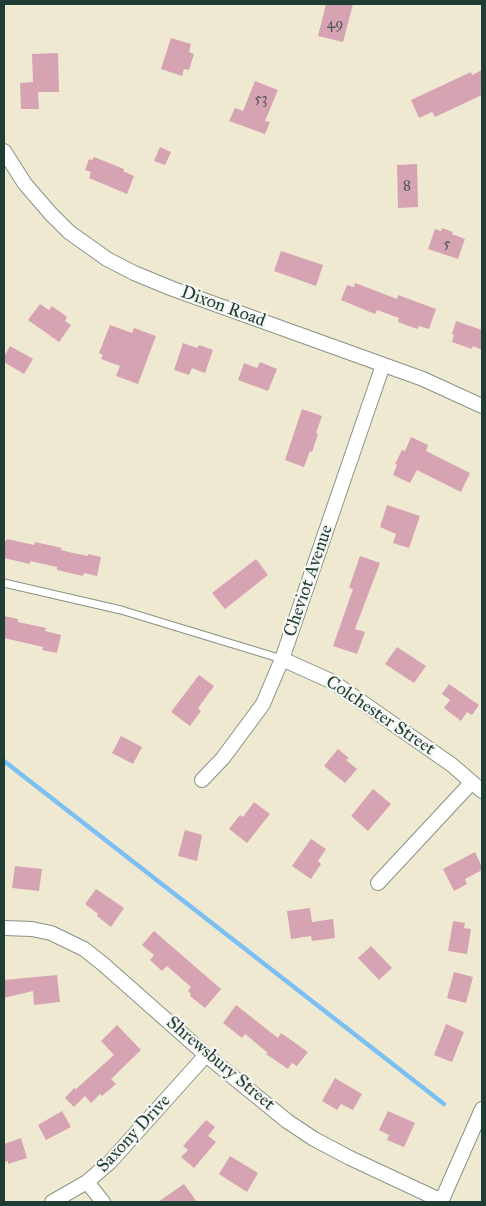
<!DOCTYPE html>
<style>
body{margin:0}
#map{position:relative;width:486px;height:1206px;overflow:hidden;background:#efe9d2;font-family:"IM FELL Great Primer",serif}
canvas{display:block}
.frame{position:absolute;inset:0;border:5px solid #1f3d34;pointer-events:none}
</style>
<div id="map">
<canvas width="486" height="1206"></canvas>
<div class="frame"></div>
</div>
<script>
const ctx = document.querySelector('canvas').getContext('2d');
ctx.lineJoin = 'round';
const shape = rows => new Path2D(rows.map(r => 'M' + r).join(''));
function stroke(path, color, width, dash) { ctx.strokeStyle = color; ctx.lineWidth = width; ctx.lineCap = dash ? 'butt' : 'round'; ctx.setLineDash(dash || []); ctx.stroke(path); }
function fill(path, color) { ctx.fillStyle = color; ctx.fill(path, 'evenodd'); }
function write(font, color, halo, rows, align = 'center') {
  ctx.font = font + ' "IM FELL Great Primer",serif'; ctx.lineWidth = 4.5; ctx.setLineDash([]); ctx.textBaseline = 'middle'; ctx.strokeStyle = halo; ctx.fillStyle = color; for (const [text, x, y, turn = 0] of rows) {
    ctx.save(); ctx.translate(x, y); ctx.rotate((+turn || 0) * Math.PI / 180); ctx.textAlign = isNaN(turn) ? turn : align; if (halo) ctx.strokeText(text, 0, 0); ctx.fillText(text, 0, 0); ctx.restore();
  }
}
stroke(shape([
 [4,761,444,1104]
]), '#7cbff2', 4.5);
fill(shape([
 [326,4,353,4,343,42,318,36],
 [171,38,191,44,189,52,194,54,189,70,184,69,182,76,161,69],
 [58,53,59,92,38,92,39,109,21,109,20,83,33,82,32,54],
 [482,70,482,95,435,117,432,112,419,118,411,100,471,72,472,75],
 [255,81,278,90,265,121,270,122,265,134,229,121,235,108,243,111],
 [160,147,171,152,165,165,154,161],
 [94,157,124,169,123,171,134,176,127,194,89,178,91,172,85,170,89,159,92,160],
 [417,164,418,207,398,208,397,165],
 [442,228,453,232,452,234,465,239,458,259,428,249,435,229,441,231],
 [281,251,323,265,316,286,274,271],
 [355,283,397,299,398,295,436,309,429,329,419,326,417,329,398,322,399,318,377,310,375,314,341,300,347,285,354,287],
 [40,304,49,310,52,306,67,317,65,321,71,325,59,342,28,320],
 [456,321,482,330,482,350,473,346,472,349,452,342,454,335,452,334],
 [110,325,132,333,134,328,156,336,138,384,116,376,120,366,101,359,103,355,99,353],
 [183,343,197,348,199,345,213,350,205,373,192,368,189,375,174,370],
 [10,346,33,359,24,374,4,362,4,357],
 [260,362,277,369,268,391,238,380,244,363,257,368],
 [302,409,322,416,316,433,318,434,312,452,310,451,304,467,285,460],
 [411,437,428,445,426,451,470,473,461,492,417,470,410,483,393,475,397,465,395,464,402,450,405,451],
 [387,505,420,516,409,548,393,543,396,534,380,527],
 [7,539,34,545,35,542,62,548,61,550,73,553,88,556,88,554,101,557,97,576,84,573,83,576,57,570,57,567,30,561,30,564,4,558,4,540,6,541],
 [360,556,380,563,355,629,365,632,357,654,333,646,353,589,349,588],
 [256,559,268,575,225,609,212,593],
 [4,616,18,619,18,622,46,628,45,631,61,635,57,653,42,650,43,647,4,638],
 [397,647,426,666,414,683,385,664],
 [199,675,214,686,198,708,201,711,190,726,171,712],
 [449,684,479,705,472,715,467,712,461,721,444,708,450,700,442,694],
 [121,736,142,747,133,764,112,753],
 [338,749,349,758,346,760,357,769,345,783,324,766],
 [373,789,391,804,368,831,351,816],
 [254,802,270,814,247,843,229,829,240,815,243,817],
 [185,830,202,835,197,861,178,856],
 [311,839,326,849,318,861,321,864,311,879,292,866],
 [475,852,482,867,482,870,465,879,467,884,454,891,443,869],
 [15,866,42,869,39,891,12,888],
 [96,889,124,908,111,927,97,916,98,914,85,904],
 [310,908,312,922,333,919,335,938,312,941,311,936,291,939,287,911],
 [453,921,465,923,464,928,471,929,467,954,448,951],
 [154,931,221,989,205,1008,190,996,191,994,188,991,191,987,167,966,162,971,150,960,154,955,142,945],
 [371,946,392,968,379,980,358,958],
 [454,972,473,977,466,1003,447,998],
 [57,975,60,1002,34,1005,33,991,4,998,4,980],
 [236,1005,278,1038,281,1033,308,1052,297,1066,292,1063,288,1069,266,1054,268,1053,245,1034,242,1038,223,1023],
 [446,1024,464,1032,452,1062,434,1055],
 [117,1025,141,1050,111,1079,116,1084,102,1096,100,1094,91,1103,85,1096,74,1107,65,1098,74,1088,76,1089,114,1055,101,1041],
 [335,1078,362,1094,353,1110,341,1104,337,1110,322,1101],
 [62,1111,71,1127,46,1140,38,1125],
 [388,1111,415,1123,404,1147,387,1140,389,1135,379,1130],
 [206,1120,215,1127,208,1136,216,1142,194,1168,181,1157,188,1150,183,1146],
 [21,1138,27,1158,8,1164,8,1161,4,1162,4,1144],
 [230,1156,258,1173,247,1192,219,1174],
 [184,1184,197,1202,158,1202]
]), '#d6a3b3');
const lane = shape([
 [4,583,121,610,282,659]
]);
const street = shape([
 [4,151,25,184,51,214,69,232,107,259,134,273,173,289,423,379,482,406],
 [282,659,333,682,452,765,482,791],
 [202,780,223,758,263,704,282,659,383,365],
 [378,883,472,782],
 [4,928,32,929,51,933,84,949,103,964,206,1055,287,1121,314,1139,350,1158,442,1201],
 [87,1182,103,1202],
 [52,1202,87,1182,110,1162,206,1055],
 [441,1202,482,1109]
]);
stroke(lane, '#879383', 9);
stroke(street, '#879383', 16);
stroke(lane, '#fff', 7);
stroke(street, '#fff', 14);
write('15px', '#4d5654', null, [
 ["49",335,24],
 ["53",261,99],
 ["8",407,186],
 ["5",447,244]
]);
write('18px', '#1f3d34', '#f6f6f2', [
 ["Dixon Road",223,307,20],
 ["Cheviot Avenue",309,581,-71],
 ["Colchester Street",380,716,34],
 ["Shrewsbury Street",220,1064,40],
 ["Saxony Drive",134,1134,-47]
]);
</script>
